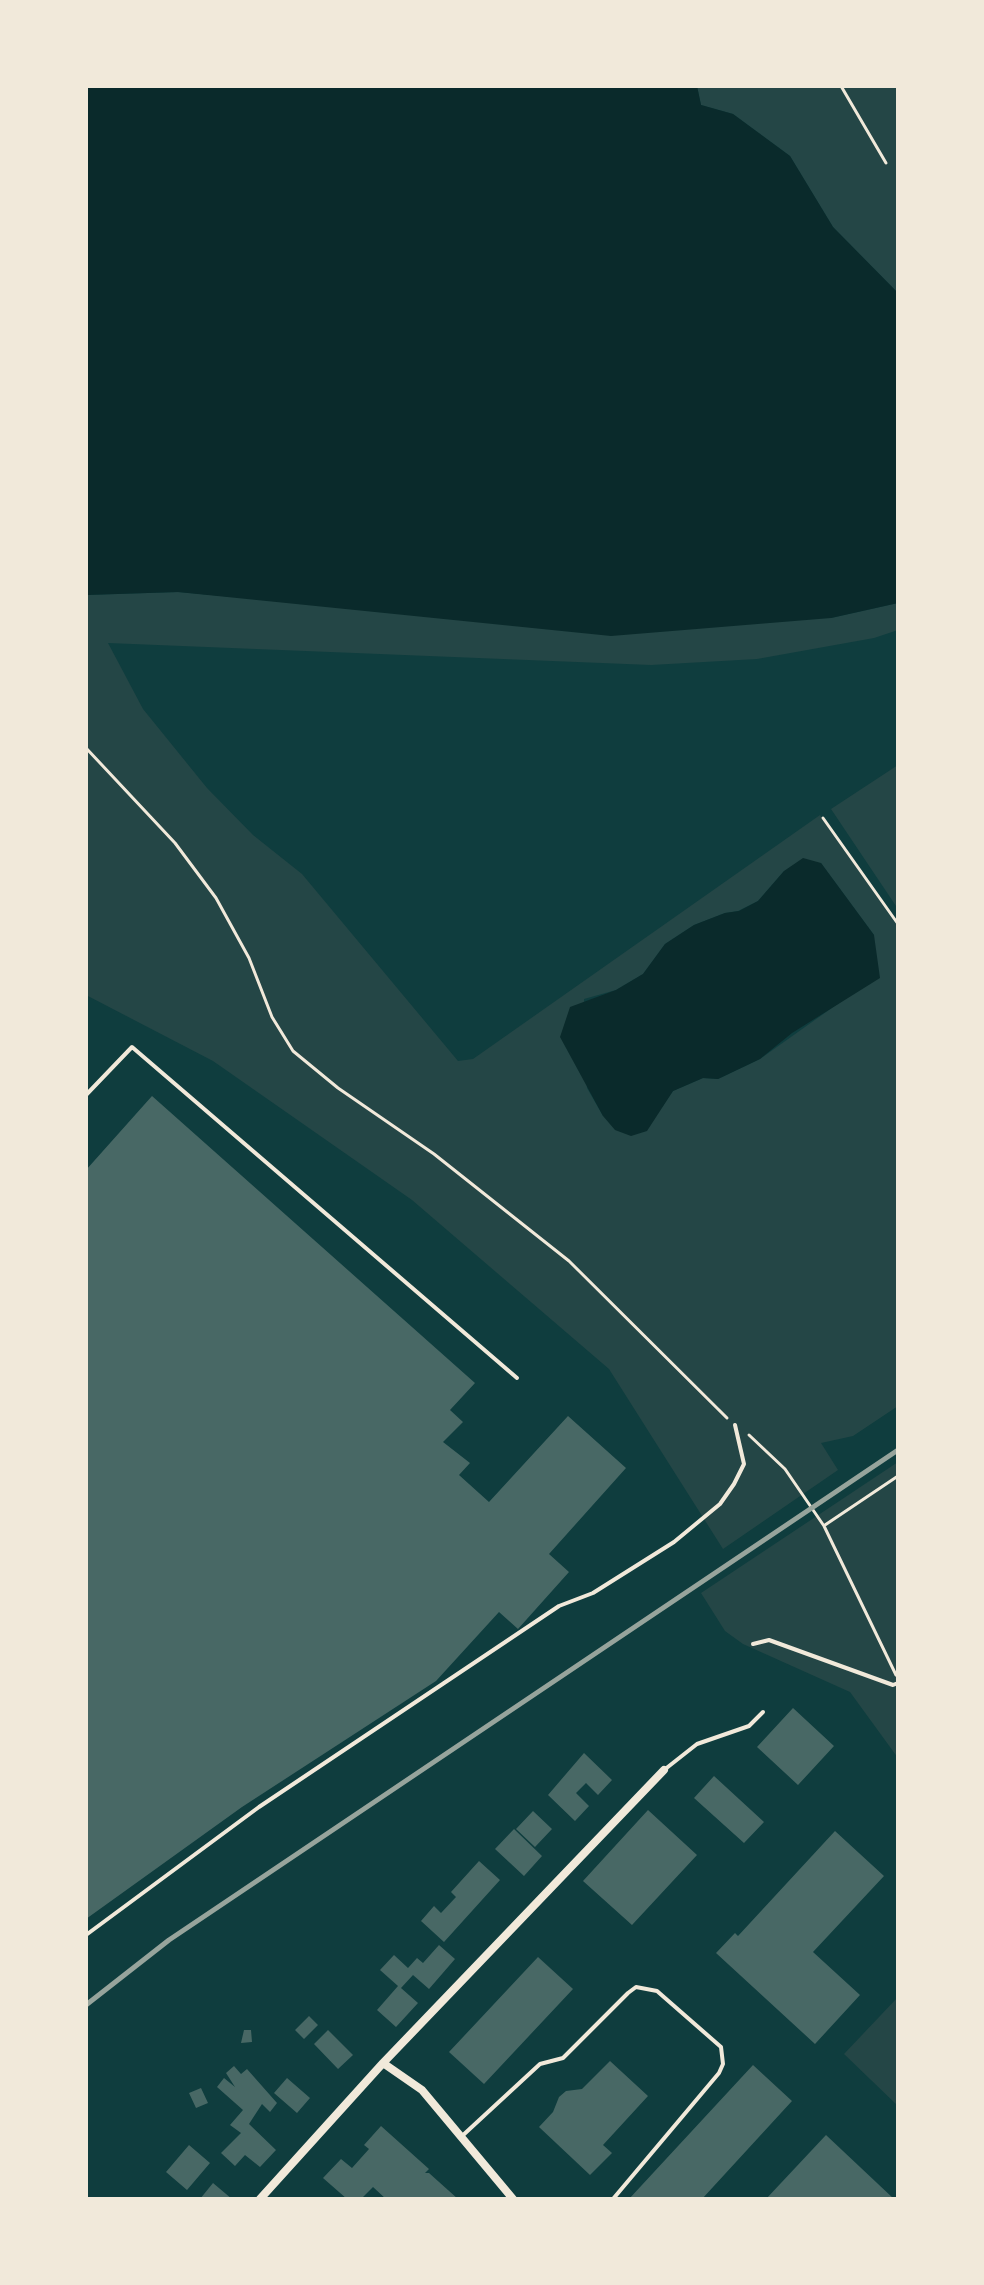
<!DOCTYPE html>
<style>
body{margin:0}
#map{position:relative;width:984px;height:2285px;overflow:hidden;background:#0f3d3e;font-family:"Fira Sans Condensed",sans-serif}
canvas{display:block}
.frame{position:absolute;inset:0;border:88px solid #f1e9da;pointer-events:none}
</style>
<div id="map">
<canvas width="984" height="2285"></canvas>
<div class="frame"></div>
</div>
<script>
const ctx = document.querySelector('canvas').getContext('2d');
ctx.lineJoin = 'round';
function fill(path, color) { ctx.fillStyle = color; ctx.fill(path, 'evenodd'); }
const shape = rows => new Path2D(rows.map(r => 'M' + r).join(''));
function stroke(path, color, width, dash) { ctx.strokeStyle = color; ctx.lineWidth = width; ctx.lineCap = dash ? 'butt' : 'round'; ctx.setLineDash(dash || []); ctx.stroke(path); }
fill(shape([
 [697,86,898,86,898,293,833,227,790,156,733,114,701,105],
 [178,592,336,606,831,618,898,603,898,630,874,638,757,659,651,665,108,643,143,709,207,788,253,835,302,874,458,1061,473,1059,820,815,898,927,898,1406,853,1436,821,1443,838,1470,723,1549,609,1369,412,1200,213,1061,86,995,86,595],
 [821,863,874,935,843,1000,760,1059,718,1079,703,1078,673,1091,662,1107,603,1116,587,1088,584,999,616,990,643,974,665,944,694,925,725,913,738,911,758,901,784,871],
 [898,765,898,909,831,809],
 [898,1462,898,1758,850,1692,743,1644,725,1631,701,1593],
 [898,1997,898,2106,844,2054]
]), '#244646');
fill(shape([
 [86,86,697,86,701,105,733,114,790,156,833,227,898,293,898,603,831,618,611,636,178,592,86,595],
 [803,858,821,863,874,935,880,978,792,1033,760,1059,718,1079,703,1078,673,1091,647,1131,631,1136,615,1130,603,1116,560,1037,570,1007,616,990,643,974,665,944,694,925,725,913,739,911,758,901,784,871]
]), '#0a2a2b');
fill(shape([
 [152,1096,475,1383,450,1410,463,1422,443,1442,470,1463,459,1475,489,1502,568,1416,626,1468,549,1554,569,1572,518,1629,499,1612,436,1681,242,1807,86,1919,86,1170],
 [793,1708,834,1746,798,1785,757,1747],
 [584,1753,612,1780,598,1795,586,1783,576,1793,589,1806,575,1821,548,1795],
 [714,1776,764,1822,744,1843,694,1798],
 [648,1810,697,1855,632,1925,583,1881],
 [533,1811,552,1829,535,1847,516,1829],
 [514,1829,542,1856,524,1876,495,1849],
 [835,1831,884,1876,813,1952,860,1995,815,2044,716,1953,735,1933,738,1936],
 [479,1861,500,1880,444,1942,421,1921,434,1906,441,1913,456,1897,451,1892],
 [439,1945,455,1959,429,1989,413,1975,401,1988,418,2003,396,2027,377,2010,398,1986,380,1970,394,1955,408,1968,417,1958,423,1963],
 [538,1957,573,1989,484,2084,449,2052],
 [309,2016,318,2025,304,2039,295,2030],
 [244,2030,251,2030,252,2042,241,2043],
 [328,2030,353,2055,338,2069,314,2044],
 [610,2061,648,2096,603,2145,612,2153,590,2175,539,2127,553,2112,559,2097,566,2091,582,2089],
 [753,2065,792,2101,702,2199,629,2199],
 [234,2066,241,2074,247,2069,277,2103,270,2112,262,2104,249,2124,276,2150,260,2167,245,2155,235,2166,221,2153,241,2133,230,2125,243,2110,217,2087,224,2078,235,2087,226,2073],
 [287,2078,310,2098,297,2113,274,2093],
 [201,2088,208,2103,196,2108,189,2093],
 [381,2126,429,2169,425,2173,429,2173,458,2199,386,2199,373,2187,361,2199,347,2199,323,2178,341,2159,352,2168,369,2149,364,2145],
 [826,2135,894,2199,766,2199],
 [189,2145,210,2163,187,2190,166,2172],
 [213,2183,232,2199,200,2199]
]), '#486865');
stroke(shape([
 [841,86,886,163],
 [86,748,175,843,216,898,249,958,272,1017,293,1051,338,1088,434,1154,569,1261,727,1418],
 [823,818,898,924],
 [749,1435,785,1469,824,1526,896,1675],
 [825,1525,898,1476]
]), '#f1e9da', 3);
stroke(shape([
 [86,1095,132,1047,517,1378],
 [753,1644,769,1640,893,1685,898,1683],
 [664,1770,697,1744,749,1726,763,1712],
 [86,1935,259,1807,559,1606,593,1593,674,1542,720,1504,734,1484,744,1464,735,1425],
 [461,2137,540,2064,563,2058,628,1993,636,1987,657,1991,721,2047,723,2064,719,2073,613,2199]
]), '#f1e9da', 4);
stroke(shape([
 [383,2063,422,2090,513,2199],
 [260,2199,383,2063,664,1770]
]), '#f1e9da', 8);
stroke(shape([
 [86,2005,169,1940,898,1450]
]), '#97a49c', 5);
</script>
